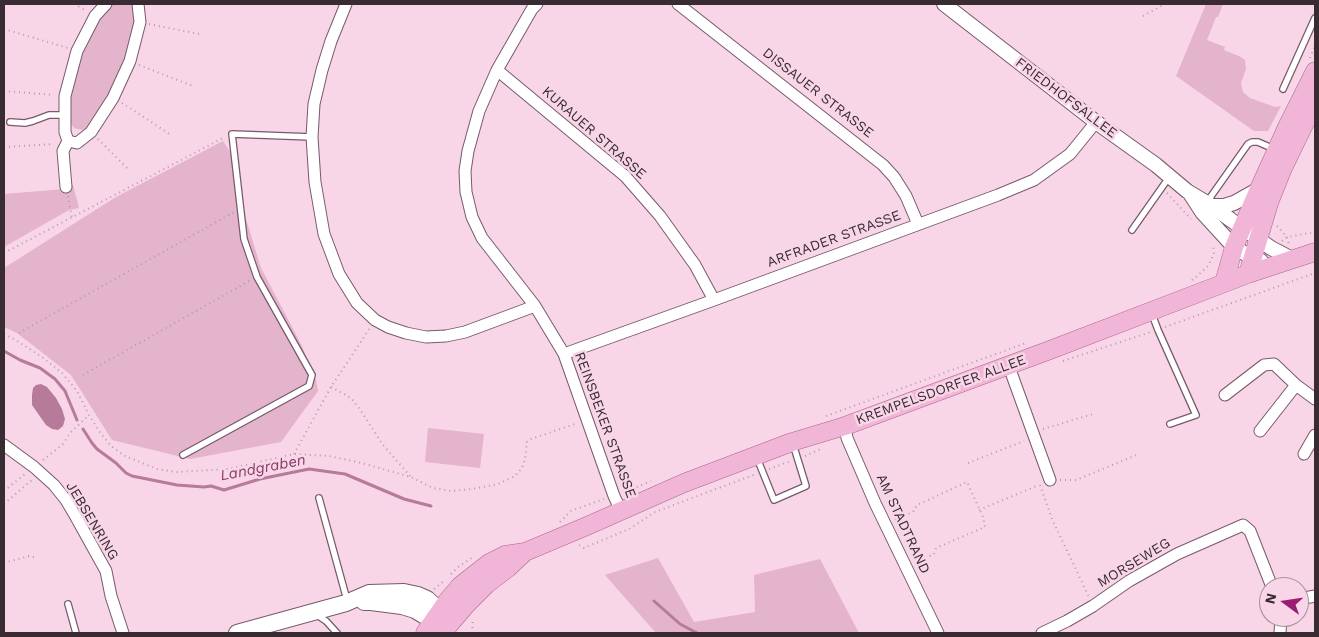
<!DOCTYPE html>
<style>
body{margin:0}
#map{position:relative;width:1319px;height:637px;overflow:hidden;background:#f8d6e7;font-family:"Work Sans",sans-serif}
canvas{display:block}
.frame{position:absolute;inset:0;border:5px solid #382b32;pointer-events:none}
.north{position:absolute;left:1259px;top:577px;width:50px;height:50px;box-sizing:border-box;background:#f8d6e7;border:1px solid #ab929f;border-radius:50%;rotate:284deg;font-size:14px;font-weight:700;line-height:20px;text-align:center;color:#382b32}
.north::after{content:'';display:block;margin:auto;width:18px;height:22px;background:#9c1c71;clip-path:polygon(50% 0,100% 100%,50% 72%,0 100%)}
</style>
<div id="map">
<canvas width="1319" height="637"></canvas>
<div class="frame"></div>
<div class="north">N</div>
</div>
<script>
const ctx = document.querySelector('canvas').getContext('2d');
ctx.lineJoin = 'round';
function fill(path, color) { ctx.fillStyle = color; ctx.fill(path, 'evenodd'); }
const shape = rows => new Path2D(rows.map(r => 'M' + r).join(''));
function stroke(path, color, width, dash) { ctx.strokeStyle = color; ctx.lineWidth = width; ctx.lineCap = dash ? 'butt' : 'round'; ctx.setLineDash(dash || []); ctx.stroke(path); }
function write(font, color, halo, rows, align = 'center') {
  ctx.font = font + ' "Work Sans",sans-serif'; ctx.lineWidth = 5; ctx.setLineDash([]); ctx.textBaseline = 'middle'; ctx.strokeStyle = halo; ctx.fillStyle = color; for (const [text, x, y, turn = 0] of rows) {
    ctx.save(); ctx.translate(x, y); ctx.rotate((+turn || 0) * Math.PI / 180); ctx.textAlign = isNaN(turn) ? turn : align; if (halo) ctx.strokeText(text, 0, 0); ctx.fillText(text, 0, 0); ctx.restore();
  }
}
fill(shape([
 [110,4,135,4,137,17,123,71,91,126,82,130,74,128,68,119,68,106,83,50,99,19],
 [1206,4,1223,4,1218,17,1216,17,1207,40,1225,47,1224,50,1241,57,1245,60,1246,69,1241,83,1243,92,1250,98,1275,107,1281,106,1268,131,1254,131,1176,76],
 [223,141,232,155,246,219,261,268,302,346,316,380,318,391,281,442,190,459,112,440,71,375,17,333,4,327,4,268,116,197],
 [73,185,79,208,69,210,4,247,4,194,64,189],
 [428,428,484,434,480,468,425,462],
 [658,558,694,622,755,612,754,575,820,559,859,633,656,633,605,575]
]), '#e4b3cc');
fill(shape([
 [41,384,47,387,56,398,62,409,65,419,63,426,58,430,52,429,46,425,32,405,32,395,33,388,36,385]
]), '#b67a9a');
stroke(shape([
 [4,351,20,360,40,368,55,379,65,391,77,420],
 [83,429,92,443,97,449,116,463,126,473,132,476,177,485,204,487,211,486,224,490,260,479,309,469,345,474,404,499,431,506],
 [654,601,680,624,697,633]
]), '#b67a9a', 3);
const service = shape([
 [1283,89,1315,18],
 [10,122,25,123,33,121,49,115,64,115],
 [1207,202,1248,144,1252,142,1258,142,1274,149],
 [1132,230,1170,176],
 [1152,314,1158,330,1196,415,1170,424],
 [183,455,309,386,312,375,257,277,244,239,232,134,312,137],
 [757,458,774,500,806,486,793,444],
 [319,498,347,600],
 [68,604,76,633],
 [317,615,326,621,337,633]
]);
const minor = shape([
 [106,4,95,16,77,51,65,96,65,132,68,141,77,143,91,132,113,98,130,61,140,22,138,4],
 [346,4,331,41,322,70,314,104,312,137,315,182,324,234,339,274,357,303,375,320,388,327,406,333,426,337,446,336,465,332,535,306],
 [537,4,532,9,497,70,479,111,468,151,465,171,466,192,472,217,482,238,535,306,564,354,614,496,621,511],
 [678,4,883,165,894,177,906,196,918,224],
 [497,70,625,176,660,216,695,265,714,300],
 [66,187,63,151,68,141],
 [564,354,714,300,998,195,1034,180,1070,154,1096,122],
 [1008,364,1050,480],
 [1225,395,1264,365,1274,364,1296,385,1315,399],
 [845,426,847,438,875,503,938,633],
 [1260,431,1296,385],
 [4,445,34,467,54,485,66,500,76,517,106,571,111,596,123,633],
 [1304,454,1315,435],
 [1299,599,1315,596],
 [1042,633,1067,621,1093,606,1129,581,1177,554,1243,525,1250,531,1272,587],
 [1280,633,1281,617]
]);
const tertiary = shape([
 [944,4,1096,122,1156,165,1187,191,1212,206,1231,220,1271,248,1292,259],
 [1191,195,1202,212,1234,247,1249,256,1261,261],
 [1212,206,1224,206,1234,203,1259,189]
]);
const secondary = shape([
 [364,602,371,602,402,606,415,610,433,621,445,624],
 [237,633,346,603,369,593,404,592,418,595,427,599,440,611,448,623]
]);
const primary = shape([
 [1248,274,1269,203,1283,168,1315,102],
 [1224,283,1234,247,1259,189,1287,127,1315,71],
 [425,633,448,600,461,585,489,563,505,555,525,552,587,526,684,483,792,442,845,426,1050,350,1248,274,1315,252],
 [444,633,449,625,467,604,487,584,508,568,525,552]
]);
stroke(service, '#775a69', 8);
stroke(minor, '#775a69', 13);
stroke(tertiary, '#775a69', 16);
stroke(secondary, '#775a69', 18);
stroke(primary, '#aa648c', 19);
stroke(shape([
 [74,4,85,10],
 [1143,16,1165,4],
 [149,24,199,34],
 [4,29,68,48],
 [1310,58,1315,46],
 [139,65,193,86],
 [4,91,54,95],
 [122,103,171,135],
 [98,139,129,170],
 [4,147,54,144],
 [1167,193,1191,219],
 [68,196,72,218],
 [1277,226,1287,237,1289,245],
 [1282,241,1287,237,1315,232],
 [4,253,225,137],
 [1192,280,1196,277,1208,266,1214,254,1213,244],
 [1165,327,1315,273],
 [19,333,234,212],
 [4,334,14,339,42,357,62,373,77,391,89,415,99,431,111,446,125,456,157,469,176,472,228,469,294,454,329,456,358,462,411,477,433,488,451,491,473,489,498,484,515,476,522,468,525,459,527,442,531,439,578,423],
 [1063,361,1151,332],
 [83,375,251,280],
 [331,387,351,398,361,411,383,445,411,477],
 [826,416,1026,343],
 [1043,429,1093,414],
 [294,454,331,387,370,328],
 [805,456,823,448],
 [43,460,63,444,70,433,89,415],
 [968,463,1024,441],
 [769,469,791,461],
 [1060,480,1076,480,1139,454],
 [1040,485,1052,519,1089,597],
 [4,491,25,474],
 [623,493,651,481],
 [4,504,33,479],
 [979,510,1039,485],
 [895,520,913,512,917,505,967,482,983,517,985,527,936,548,934,554,915,563],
 [560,522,571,511,604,499],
 [579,545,584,548,629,529,655,512,756,474],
 [4,563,29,556,37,558],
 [451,574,458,567,473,557],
 [434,589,444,581],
 [472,633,473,618]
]), '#b59aa7', 2, [1, 4]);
stroke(service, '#fff', 5.5);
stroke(minor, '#fff', 11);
stroke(tertiary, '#fff', 14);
stroke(secondary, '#fff', 16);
stroke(primary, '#f1b5d7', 18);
write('14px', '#382b32', '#f8d6e7', [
 ["DISSAUER STRASSE",818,93,38],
 ["FRIEDHOFSALLEE",1066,98,37],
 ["KURAUER STRASSE",594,133,41],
 ["ARFRADER STRASSE",834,239,-20],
 ["KREMPELSDORFER ALLEE",941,390,-20],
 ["REINSBEKER STRASSE",605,425,70],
 ["JEBSENRING",92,521,59],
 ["AM STADTRAND",903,524,65],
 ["MORSEWEG",1134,563,-31]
]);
write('italic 15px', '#843965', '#f8d6e7', [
 ["Landgraben",263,468,-11]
]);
</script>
